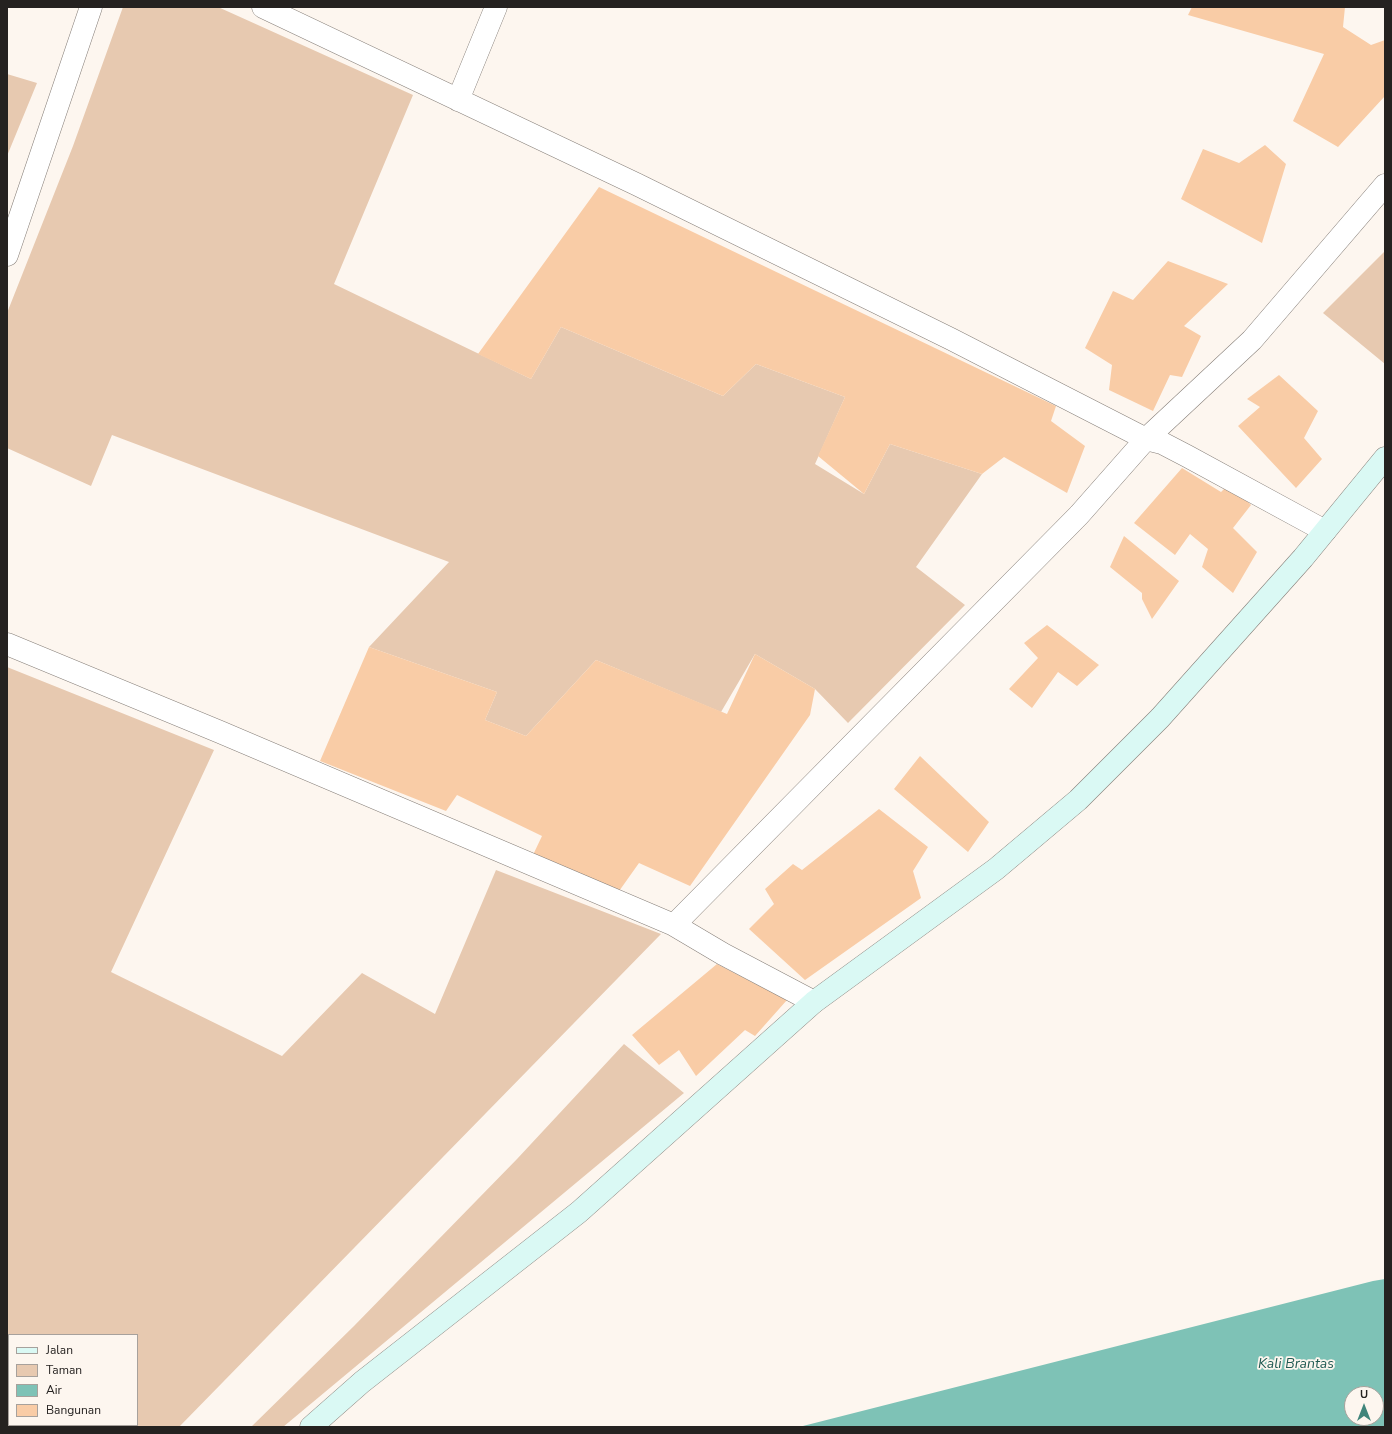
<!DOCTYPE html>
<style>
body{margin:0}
#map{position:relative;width:1392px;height:1434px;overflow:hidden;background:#fdf6ef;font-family:"Nunito Sans",sans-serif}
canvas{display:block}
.frame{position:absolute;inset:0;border:8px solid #252220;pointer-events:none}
.legend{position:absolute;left:8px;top:1334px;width:130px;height:92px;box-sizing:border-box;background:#fdf6ef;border:1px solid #a7a19c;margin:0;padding:5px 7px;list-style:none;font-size:12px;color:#252220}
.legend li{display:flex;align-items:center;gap:8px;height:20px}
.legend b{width:20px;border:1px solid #a7a19c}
.north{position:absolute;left:1344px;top:1386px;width:40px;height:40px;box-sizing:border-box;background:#fdf6ef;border:1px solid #a7a19c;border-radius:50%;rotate:0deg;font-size:11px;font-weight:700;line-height:16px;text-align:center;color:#252220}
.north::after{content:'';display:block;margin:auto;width:14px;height:18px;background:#40857b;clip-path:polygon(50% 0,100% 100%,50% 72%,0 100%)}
</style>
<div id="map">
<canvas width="1392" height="1434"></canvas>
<div class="frame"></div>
<ul class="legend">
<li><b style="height:5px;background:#daf9f4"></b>Jalan</li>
<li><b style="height:11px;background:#e7c9b0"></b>Taman</li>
<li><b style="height:11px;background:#7ec2b6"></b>Air</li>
<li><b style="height:11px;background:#f9cca6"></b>Bangunan</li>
</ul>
<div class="north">U</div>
</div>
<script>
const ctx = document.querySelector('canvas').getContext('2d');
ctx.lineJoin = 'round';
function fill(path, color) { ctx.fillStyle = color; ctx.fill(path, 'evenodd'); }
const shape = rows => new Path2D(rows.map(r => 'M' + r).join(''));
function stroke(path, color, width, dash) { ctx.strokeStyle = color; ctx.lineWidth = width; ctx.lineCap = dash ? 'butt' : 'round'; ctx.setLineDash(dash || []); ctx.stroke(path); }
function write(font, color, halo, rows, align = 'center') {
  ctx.font = font + ' "Nunito Sans",sans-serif'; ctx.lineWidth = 3.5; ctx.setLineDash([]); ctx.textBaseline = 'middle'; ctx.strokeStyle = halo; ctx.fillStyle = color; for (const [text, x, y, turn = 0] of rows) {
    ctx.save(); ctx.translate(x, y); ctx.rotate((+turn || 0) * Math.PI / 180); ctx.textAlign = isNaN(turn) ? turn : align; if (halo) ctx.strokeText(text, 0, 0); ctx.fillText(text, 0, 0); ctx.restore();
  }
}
fill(shape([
 [123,7,218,7,413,95,334,284,531,379,561,327,723,396,756,364,845,397,815,464,864,494,890,444,982,474,916,567,965,605,848,723,815,689,755,654,721,712,596,660,526,736,485,720,497,692,369,647,449,562,112,435,91,486,7,448,7,313,73,146],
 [7,74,37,83,7,156],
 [1385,251,1385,364,1323,313],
 [7,667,214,750,111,972,282,1056,362,973,435,1014,496,870,661,934,179,1427,122,1427,118,1425,137,1425,137,1335,9,1335,9,1362,7,1361],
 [624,1044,684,1093,283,1427,251,1427,354,1326,517,1159]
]), '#e7c9b0');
fill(shape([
 [1385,1279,1385,1427,799,1427,1373,1281],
 [1352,1394,1376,1394,1376,1418,1352,1418]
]), '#7ec2b6');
fill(shape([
 [1192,7,1345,7,1343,27,1371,45,1385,40,1385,96,1338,147,1293,121,1324,54,1188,15],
 [1265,145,1286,164,1262,243,1181,199,1203,149,1239,163],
 [599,187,1056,406,1051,421,1085,446,1067,493,1004,457,982,474,890,444,864,494,818,456,845,397,756,364,723,396,561,327,531,379,478,354],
 [1168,261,1228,284,1184,326,1201,336,1182,377,1170,375,1153,411,1109,390,1112,365,1085,348,1113,291,1133,300],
 [1279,375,1318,411,1304,438,1322,459,1296,488,1238,426,1260,407,1247,399],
 [1182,468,1221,492,1230,483,1251,505,1233,528,1257,552,1233,593,1202,567,1208,549,1190,534,1175,555,1134,523],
 [1124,536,1179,581,1152,619,1142,599,1142,593,1110,567],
 [1047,625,1099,665,1077,686,1058,672,1032,708,1009,689,1038,658,1024,643],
 [369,647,497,692,485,720,526,736,596,660,727,714,755,654,815,689,810,715,690,886,639,863,617,894,532,857,542,836,457,795,446,811,320,761],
 [920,756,989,822,968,852,894,789],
 [879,809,928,847,913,871,921,898,805,980,749,929,774,904,765,889,793,864,802,870],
 [717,964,787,1000,755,1036,745,1030,696,1076,679,1050,659,1065,632,1035],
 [9,1419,9,1425,21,1425,25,1427,7,1427]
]), '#f9cca6');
const street = shape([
 [263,7,636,184,951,339,1146,439,1162,443,1187,456,1325,531],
 [458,100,496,7],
 [7,255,91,7],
 [7,644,220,732,674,925,723,954,814,1002],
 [674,925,1079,515,1146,439,1252,340,1385,185],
 [7,1385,9,1381],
 [90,1425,94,1427]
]);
const secondary = shape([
 [311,1427,362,1382,579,1212,814,1002,996,869,1078,800,1160,718,1303,558,1385,458]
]);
stroke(street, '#867f79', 23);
stroke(secondary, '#867f79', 23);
stroke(street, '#fff', 22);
stroke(secondary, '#daf9f4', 22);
write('italic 14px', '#225b53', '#fdf6ef', [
 ["Kali Brantas",1296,1365]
]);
</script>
